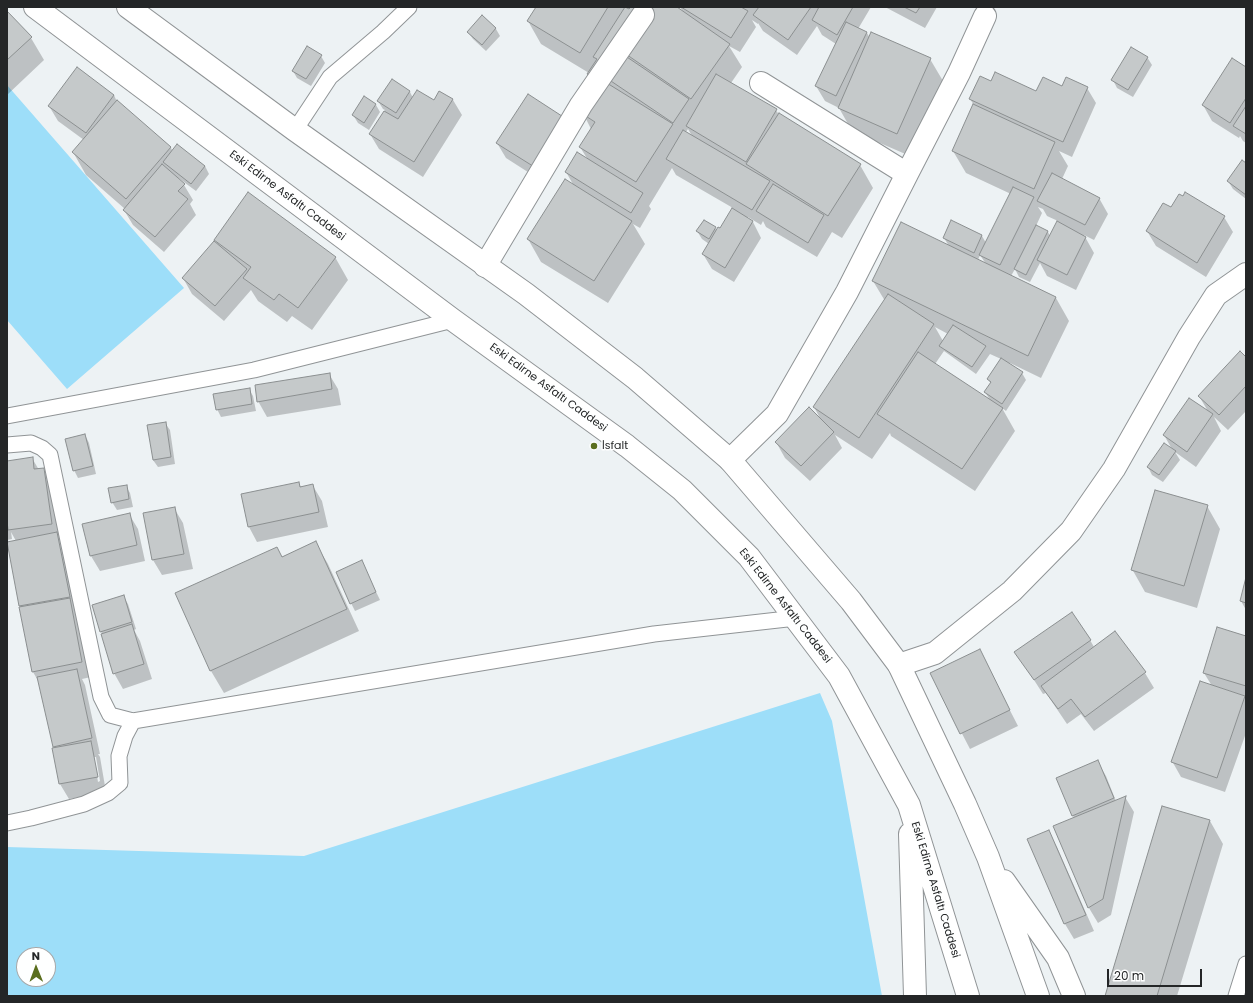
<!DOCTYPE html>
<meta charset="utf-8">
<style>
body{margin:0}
#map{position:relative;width:1253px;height:1003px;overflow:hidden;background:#edf2f4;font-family:Poppins,sans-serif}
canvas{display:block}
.frame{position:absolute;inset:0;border:8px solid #242627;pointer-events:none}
.north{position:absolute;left:16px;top:947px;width:40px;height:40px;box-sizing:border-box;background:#feffff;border:1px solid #a7a8a9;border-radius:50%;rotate:359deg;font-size:11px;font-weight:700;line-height:16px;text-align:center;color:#242627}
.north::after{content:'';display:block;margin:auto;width:14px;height:18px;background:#5a6e1e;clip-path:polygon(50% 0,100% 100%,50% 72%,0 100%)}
.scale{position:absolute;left:1107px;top:969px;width:95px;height:18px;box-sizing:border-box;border:2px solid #242627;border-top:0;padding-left:5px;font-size:12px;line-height:14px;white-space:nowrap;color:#242627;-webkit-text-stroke:3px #feffff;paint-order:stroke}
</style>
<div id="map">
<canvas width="1253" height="1003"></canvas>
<div class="frame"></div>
<div class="north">N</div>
<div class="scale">20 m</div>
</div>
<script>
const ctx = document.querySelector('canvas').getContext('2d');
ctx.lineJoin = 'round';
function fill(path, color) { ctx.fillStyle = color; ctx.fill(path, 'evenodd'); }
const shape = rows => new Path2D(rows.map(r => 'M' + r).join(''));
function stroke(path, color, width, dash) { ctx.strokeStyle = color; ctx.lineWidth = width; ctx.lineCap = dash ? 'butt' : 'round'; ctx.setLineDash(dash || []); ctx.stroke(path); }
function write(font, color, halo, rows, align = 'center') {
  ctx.font = font + ' Poppins,sans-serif'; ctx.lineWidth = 3; ctx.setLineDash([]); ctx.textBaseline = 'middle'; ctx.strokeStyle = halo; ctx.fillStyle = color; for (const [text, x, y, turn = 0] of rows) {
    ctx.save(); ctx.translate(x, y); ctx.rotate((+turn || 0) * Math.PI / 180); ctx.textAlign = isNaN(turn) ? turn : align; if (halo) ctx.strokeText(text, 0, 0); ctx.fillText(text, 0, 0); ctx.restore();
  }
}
fill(shape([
 [7,85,184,288,67,389,7,320],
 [820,693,832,721,882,996,7,996,7,847,304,856],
 [24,955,48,955,48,979,24,979]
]), '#9ddef9');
fill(shape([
 [537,7,675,7,684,14,680,7,819,7,820,9,821,7,871,7,858,29,867,33,870,38,930,59,943,81,910,156,852,131,839,108,825,101,816,86,836,44,822,35,817,26,797,55,763,31,758,23,758,24,752,20,756,27,740,52,729,46,742,67,731,83,776,110,779,115,860,165,873,188,842,238,832,232,817,257,766,227,763,221,761,225,748,217,747,218,753,222,761,238,734,282,712,269,703,254,709,244,702,239,697,231,715,228,717,231,721,229,733,208,676,175,672,168,649,206,651,209,640,228,633,224,645,244,608,303,541,262,528,239,574,186,566,172,588,160,580,147,591,129,583,113,589,73,541,44,528,21],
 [688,129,692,136,686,132],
 [885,7,937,7,925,28],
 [7,12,31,38,44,60,7,95],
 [482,17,496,29,500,36,486,51,473,39,468,32],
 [321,56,325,63,311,86,297,78,293,71],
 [1147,57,1152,65,1133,97,1117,88,1113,80],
 [1246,68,1246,143,1243,141,1240,136,1239,138,1212,121,1203,105],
 [392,80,410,92,413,98,434,102,440,92,453,100,462,115,423,177,379,149,370,134,385,110,383,109,378,101],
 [992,82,1037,92,1062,87,1087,88,1096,103,1072,157,1059,151,1068,166,1062,179,1099,198,1108,214,1094,240,1084,235,1094,253,1076,290,1047,276,1040,263,1030,282,1019,277,1015,269,1011,276,1056,298,1069,321,1041,378,1010,363,1009,364,1022,373,1026,380,1006,411,1002,408,1015,431,975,491,891,436,890,433,872,459,835,435,842,448,810,481,785,458,776,442,821,420,814,407,885,301,873,281,949,246,944,238,982,236,986,243,1011,194,966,173,953,151,974,105,970,99],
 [1038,207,1043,209,1047,216,1058,221,1050,236,1048,232,1036,226,1042,213],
 [980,255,986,264,978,260],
 [935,327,948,334,943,341],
 [944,351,976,374,990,354,1001,359,988,379,991,384,985,392,990,400,935,364],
 [114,95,117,102,171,148,173,152,177,146,205,166,209,174,196,191,177,177,176,178,184,185,193,200,190,204,196,215,164,252,133,225,124,210,125,209,86,175,73,152,84,140,58,121,49,106],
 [376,105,380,112,369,130,358,123,353,115],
 [567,121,576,136,545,183,506,158,497,143],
 [1246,164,1246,199,1233,189,1228,181],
 [1186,193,1224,217,1233,232,1206,277,1156,246,1147,231,1183,197],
 [215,240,335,257,348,280,312,330,292,316,287,322,258,301,251,290,224,321,192,294,183,278,218,246],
 [1246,359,1246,411,1228,430,1214,417,1221,431,1196,467,1175,452,1180,460,1163,482,1152,475,1148,467,1173,451,1164,435,1209,413,1199,396],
 [329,374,338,389,341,405,267,417,258,401],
 [249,389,253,396,256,411,221,417,217,409],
 [165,423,170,430,175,464,158,467,153,460],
 [85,435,89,443,96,474,78,478,74,470],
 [32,458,39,470,43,469,52,485,60,539,65,549,91,677,82,679,85,685,100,754,98,754,100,757,106,792,69,799,60,784,54,749,55,749,40,684,33,672,20,606,16,541,11,532,12,539,7,540,7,462],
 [94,757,96,757,100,781,98,782],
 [298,483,302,488,313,486,322,501,328,527,257,542,249,527],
 [126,486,130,493,133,507,117,510,112,502],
 [1207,506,1220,529,1197,608,1145,592,1132,569],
 [174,508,183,523,193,569,162,575,153,560],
 [129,514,138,529,145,561,100,571,91,556],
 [315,542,328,564,359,631,224,693,211,671,176,594,277,548,282,557],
 [365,569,380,600,355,611,351,603],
 [1246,581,1246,610,1241,601],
 [123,596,128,604,136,629,134,630,140,641,152,679,123,689,114,673,101,631],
 [1246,637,1246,733,1225,792,1181,777,1172,761,1212,686,1204,673],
 [1090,640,1094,647,1145,673,1154,688,1094,731,1081,714,1067,724,1046,693,1043,694,1016,652],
 [979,650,1018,726,970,749,931,674],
 [1097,761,1106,776,1116,801,1125,797,1134,812,1111,915,1098,923,1089,908,1054,827,1074,818,1057,778],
 [1163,807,1210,821,1223,844,1177,996,1106,996],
 [1048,831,1057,847,1094,931,1074,939,1065,924,1028,840]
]), '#0003');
const building = shape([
 [536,7,608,7,580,53,527,21,536,7],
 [625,7,629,9,631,7,644,7,596,80,587,74,597,59,593,57,625,7],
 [650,7,677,7,730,44,691,99,620,50,650,7],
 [681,7,741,7,748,11,731,38,681,7],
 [759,7,811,7,788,40,753,15,759,7],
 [819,7,853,7,837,35,812,20,819,7],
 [904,7,920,7,916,13,904,7],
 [7,11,32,37,7,60,7,11],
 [482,15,496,28,482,45,467,32,482,15],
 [846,22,867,32,836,96,815,86,846,22],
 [871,32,931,58,897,134,838,108,871,32],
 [307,46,322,55,306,79,292,71,307,46],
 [1131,47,1148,57,1128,90,1111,80,1131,47],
 [621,53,689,99,673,123,605,77,621,53],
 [1232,58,1246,67,1246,98,1230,123,1202,105,1232,58],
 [77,67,114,95,86,133,48,106,77,67],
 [995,72,1036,91,1043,77,1062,86,1066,77,1088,87,1063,142,969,99,980,76,991,81,995,72],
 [716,74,777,109,746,162,686,126,716,74],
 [392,79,410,91,396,113,377,101,392,79],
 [602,80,673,124,636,182,579,147,595,122,581,113,602,80],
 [417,90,434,100,439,91,453,99,414,162,369,134,384,111,398,119,417,90],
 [528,94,568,120,536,168,496,143,528,94],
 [364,96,376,104,364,123,352,115,364,96],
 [117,100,171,147,126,199,72,152,117,100],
 [973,104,1055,142,1034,189,952,151,973,104],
 [1246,106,1246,134,1233,126,1246,106],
 [779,113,861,164,828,216,746,164,779,113],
 [683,130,770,181,752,210,666,159,683,130],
 [177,144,205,166,191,184,163,162,177,144],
 [577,152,643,193,631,213,565,172,577,152],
 [1242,160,1246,163,1246,195,1227,181,1242,160],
 [162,164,185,184,178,191,188,199,155,237,123,210,162,164],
 [1052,173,1100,198,1085,225,1037,201,1052,173],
 [565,179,632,221,594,281,527,239,565,179],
 [773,184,824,215,808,243,756,211,773,184],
 [1013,187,1034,197,1000,265,979,255,1013,187],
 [248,192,336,257,298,308,279,294,274,300,243,278,251,267,214,240,248,192],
 [1185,192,1225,216,1197,263,1146,231,1163,203,1171,207,1179,194,1183,196,1185,192],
 [732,208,753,221,725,268,702,254,718,227,720,228,732,208],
 [704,220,716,227,709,239,696,231,704,220],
 [951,220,982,235,974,253,943,238,951,220],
 [1057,221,1086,237,1067,275,1037,260,1057,221],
 [901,222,1056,297,1028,356,872,281,901,222],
 [1036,225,1048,231,1026,275,1014,269,1036,225],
 [214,241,247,269,215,306,182,278,214,241],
 [888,294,934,324,859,438,813,407,888,294],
 [953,325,986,346,972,367,939,346,953,325],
 [1240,351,1246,357,1246,386,1219,415,1198,396,1240,351],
 [918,352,1003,408,962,469,877,414,918,352],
 [1001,358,1023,372,1002,404,984,392,991,382,987,379,1001,358],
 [330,373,332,389,257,402,255,385,330,373],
 [250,388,252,404,216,410,213,394,250,388],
 [1189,398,1213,414,1187,452,1163,435,1189,398],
 [809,407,834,432,801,466,775,442,809,407],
 [166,422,171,457,153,460,147,425,166,422],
 [85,434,93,466,73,471,65,439,85,434],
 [1164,443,1176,451,1159,475,1147,467,1164,443],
 [33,457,34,469,44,468,52,524,8,530,7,521,7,461,33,457],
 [299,482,300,487,313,484,319,512,248,527,241,494,299,482],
 [127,485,129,499,111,503,108,488,127,485],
 [1155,490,1208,505,1184,586,1131,570,1155,490],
 [175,507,184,554,152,560,143,513,175,507],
 [130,513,137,545,90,556,82,524,130,513],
 [57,532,70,597,19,606,7,542,57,532],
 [316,541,347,609,210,671,175,593,277,547,282,557,316,541],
 [362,560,376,592,350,604,336,572,362,560],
 [1246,577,1246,603,1240,601,1246,577],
 [124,595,132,622,100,632,92,605,124,595],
 [70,598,82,662,32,672,19,607,70,598],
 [1072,612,1091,640,1034,680,1014,652,1072,612],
 [132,624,144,664,113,674,101,634,132,624],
 [1217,627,1246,636,1246,686,1203,673,1217,627],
 [1115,631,1146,672,1085,717,1071,699,1058,709,1041,686,1115,631],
 [980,649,1010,710,960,734,930,673,980,649],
 [77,669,92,738,53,747,37,677,77,669],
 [1200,681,1245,696,1217,778,1171,762,1200,681],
 [91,741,98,777,59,784,52,748,91,741],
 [1098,760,1114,798,1072,816,1056,778,1098,760],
 [1126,796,1103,899,1088,908,1053,826,1126,796],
 [1162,806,1210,820,1157,996,1105,996,1162,806],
 [1049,830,1086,915,1064,924,1027,839,1049,830]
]);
fill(building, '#c5c9ca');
stroke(building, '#8b8f90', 1);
const service = shape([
 [295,130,330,77,383,32,409,7],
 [7,416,254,370,453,320],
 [7,445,31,443,42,448,50,455,101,697,110,715,133,721,654,634,796,618],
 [7,823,31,818,84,804,108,793,120,783,119,756,125,736,133,721],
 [1236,996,1246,964]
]);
const minor = shape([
 [907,174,959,73,985,16],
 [485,266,581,105,643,15],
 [730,460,777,414,847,292,907,174,761,83],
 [899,665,935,653,1012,591,1071,531,1114,469,1189,337,1216,295,1246,274]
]);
const primary = shape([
 [35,7,453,320,627,446,682,490,749,557,839,676,909,805,968,996],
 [128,7,295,130,526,294,635,378,730,460,851,601,899,665,965,804,988,857,1038,996],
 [910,834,915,996],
 [1004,881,1058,958,1074,996]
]);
stroke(service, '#909496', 17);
stroke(minor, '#909496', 24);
stroke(primary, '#909496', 24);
stroke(service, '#fff', 15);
stroke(minor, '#fff', 22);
stroke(primary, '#fff', 22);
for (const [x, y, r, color] of [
 [594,446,4,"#5a6e1e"]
]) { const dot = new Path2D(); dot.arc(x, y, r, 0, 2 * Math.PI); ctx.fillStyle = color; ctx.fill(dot); stroke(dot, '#feffff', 1.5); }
write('11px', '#242627', '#feffff', [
 ["Eski Edirne Asfaltı Caddesi",287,196,37],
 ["Eski Edirne Asfaltı Caddesi",548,388,36],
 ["Eski Edirne Asfaltı Caddesi",785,606,52],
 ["Eski Edirne Asfaltı Caddesi",935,890,73]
]);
write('11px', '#242627', '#feffff', [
 ["İsfalt",602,446]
], 'left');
</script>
